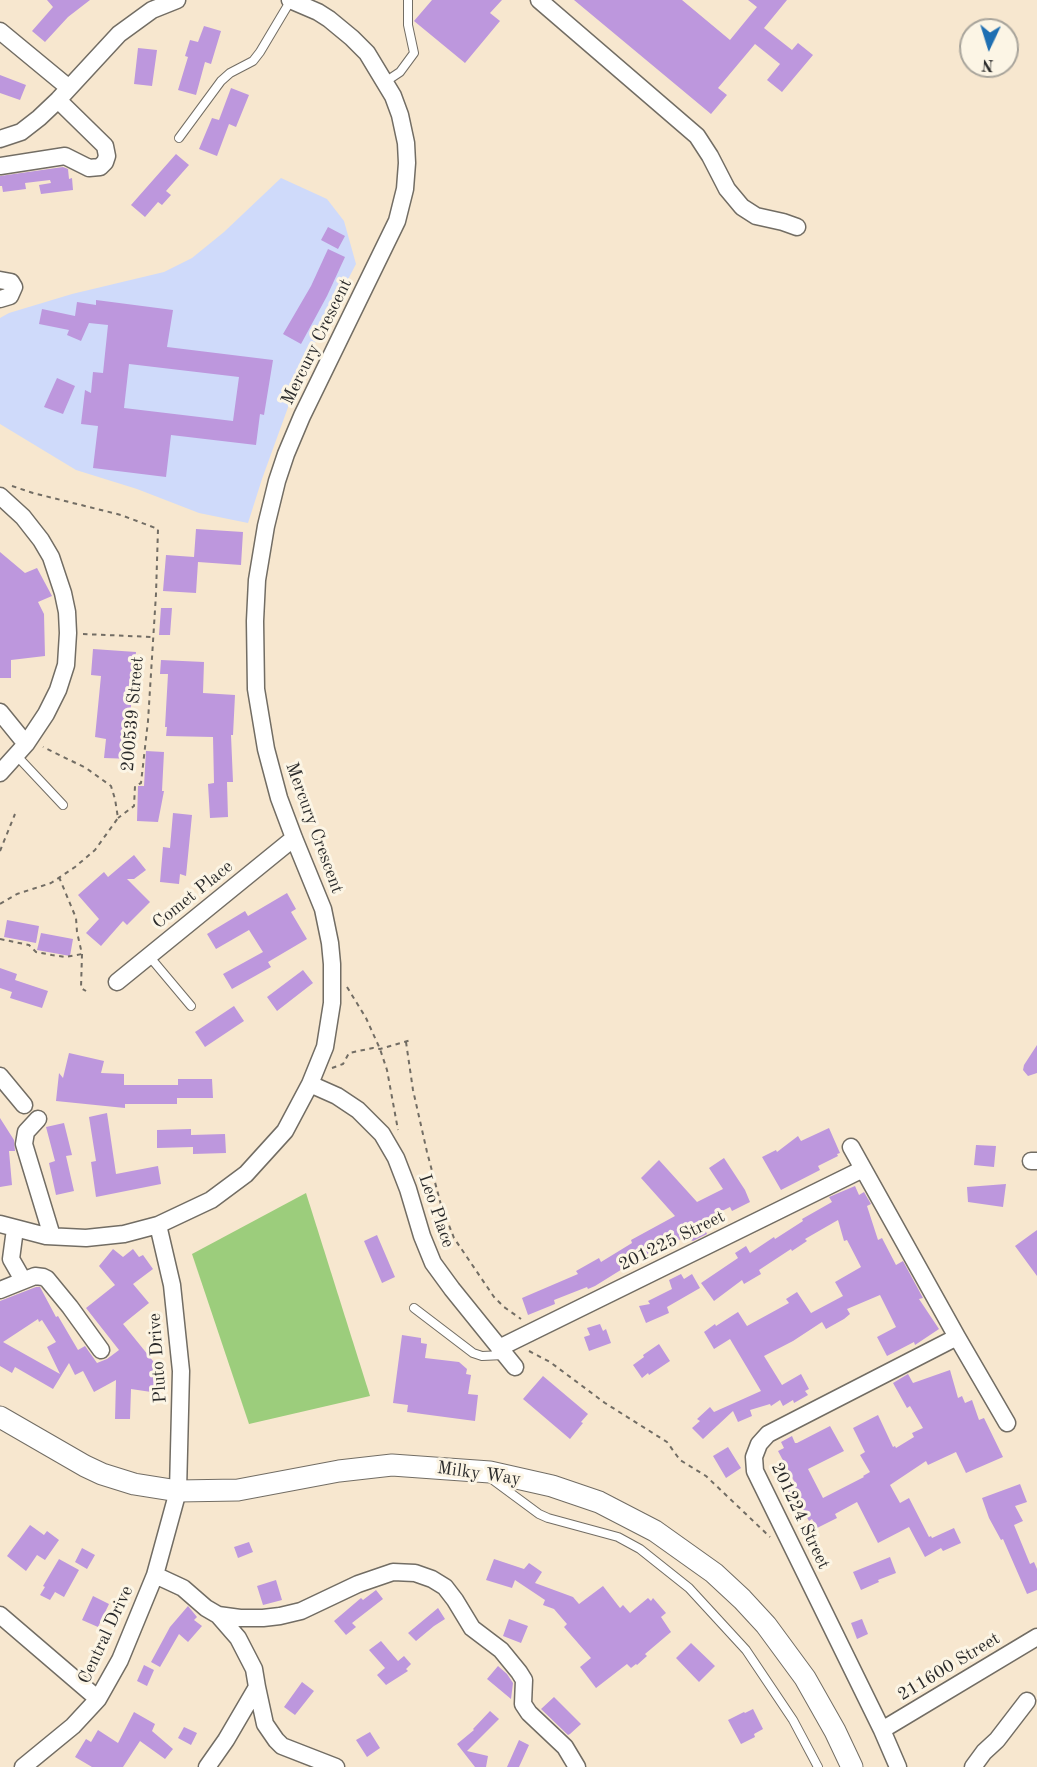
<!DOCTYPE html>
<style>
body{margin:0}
#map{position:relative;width:1037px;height:1767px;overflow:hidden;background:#f7e7cf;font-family:"Old Standard TT",serif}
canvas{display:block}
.north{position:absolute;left:959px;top:18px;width:60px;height:60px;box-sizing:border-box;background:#fcf5e5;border:2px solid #a8a49b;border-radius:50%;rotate:184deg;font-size:16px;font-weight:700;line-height:24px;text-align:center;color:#2b2b2b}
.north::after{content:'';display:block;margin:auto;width:21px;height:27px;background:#1f6fb2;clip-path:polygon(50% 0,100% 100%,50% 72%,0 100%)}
</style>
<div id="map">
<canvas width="1037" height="1767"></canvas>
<div class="north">N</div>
</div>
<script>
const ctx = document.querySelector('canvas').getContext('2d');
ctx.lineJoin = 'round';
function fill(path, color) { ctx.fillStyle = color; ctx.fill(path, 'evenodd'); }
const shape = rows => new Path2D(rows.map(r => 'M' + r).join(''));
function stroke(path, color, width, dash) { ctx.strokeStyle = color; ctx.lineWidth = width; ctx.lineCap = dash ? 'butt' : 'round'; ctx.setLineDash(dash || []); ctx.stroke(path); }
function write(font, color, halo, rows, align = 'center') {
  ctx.font = font + ' "Old Standard TT",serif'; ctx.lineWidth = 6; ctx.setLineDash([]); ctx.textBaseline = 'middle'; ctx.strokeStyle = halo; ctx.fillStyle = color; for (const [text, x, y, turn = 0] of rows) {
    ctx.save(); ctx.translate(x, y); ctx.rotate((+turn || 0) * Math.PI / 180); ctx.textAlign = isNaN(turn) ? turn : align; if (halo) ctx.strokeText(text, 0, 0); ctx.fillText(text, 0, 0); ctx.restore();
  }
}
fill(shape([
 [281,178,327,199,344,221,356,264,303,366,262,479,248,523,199,513,137,489,76,470,0,424,0,318,9,313,72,294,164,272,192,258,224,232]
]), '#cfdafa');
fill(shape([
 [306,1193,370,1396,249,1424,192,1254]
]), '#9ccd7c');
fill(shape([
 [47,0,90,0,68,17,45,42,32,31,53,7],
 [432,0,502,0,490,13,500,21,465,63,414,21],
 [574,0,682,0,730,40,757,7,748,0,787,0,764,28,792,50,798,43,813,55,782,92,767,80,780,64,755,44,718,88,727,95,711,114],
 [204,26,221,31,211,64,205,62,196,95,178,90,188,57,185,56,190,40,198,42],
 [138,48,157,50,152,86,134,84],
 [0,75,26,85,20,100,0,93],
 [231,88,249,95,236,127,229,124,217,156,199,149,212,118,219,120],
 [176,154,189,165,166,191,171,195,162,205,158,202,145,217,131,205],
 [63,167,68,169,69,179,72,178,73,190,41,194,39,185,51,183,50,180,25,183,26,189,3,192,2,186,0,186,0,176],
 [328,227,345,236,338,249,321,240],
 [328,249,345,257,327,296,301,344,283,334,311,286],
 [96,300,173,310,167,347,273,360,264,415,260,414,256,445,171,435,166,477,93,468,98,426,81,424,85,390,91,393,93,372,103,373,108,325,89,323,81,341,67,335,69,330,39,324,42,309,75,316,77,302,96,305],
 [129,364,239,377,233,421,124,408],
 [57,378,75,386,63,414,44,407],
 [196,529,243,532,241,565,198,562,196,593,163,591,166,555,194,557],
 [0,552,25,573,37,568,52,596,38,602,44,614,45,656,11,660,11,678,0,678],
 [161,608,172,608,170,635,159,635],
 [93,649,136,652,129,727,135,728,132,759,104,758,106,739,95,737,101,676,91,675],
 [161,660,204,662,203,693,235,695,233,735,231,735,233,782,227,782,228,817,210,818,208,784,214,783,213,737,166,736,167,727,165,727,168,674,160,674],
 [146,751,164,752,162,791,164,791,158,822,137,821,138,786,144,786],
 [173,813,192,815,186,876,180,874,179,884,160,882,163,847,170,848],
 [134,855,146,870,134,879,127,879,150,902,127,925,123,921,101,946,86,933,99,919,78,895,104,872,108,877],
 [287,893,296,909,291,912,307,939,268,962,271,967,232,989,223,974,263,952,249,930,216,949,207,934,245,911,248,916],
 [7,920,39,926,36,943,4,937],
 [41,933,73,939,70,956,37,950],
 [0,968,17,974,15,980,48,991,42,1008,10,998,12,992,0,988],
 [303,970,313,983,277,1011,267,997],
 [234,1006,244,1021,205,1047,195,1032],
 [1037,1045,1037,1073,1028,1076,1023,1070,1024,1065],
 [69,1053,104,1061,101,1073,124,1074,124,1085,178,1085,178,1079,212,1079,213,1098,177,1098,177,1104,125,1104,125,1108,56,1101,59,1073,63,1078],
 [107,1113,116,1174,158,1166,161,1184,96,1197,91,1162,96,1161,89,1117],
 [0,1118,14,1140,15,1151,9,1151,12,1185,0,1187],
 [64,1123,72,1155,66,1156,74,1191,56,1195,49,1163,55,1161,46,1127],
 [829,1128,840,1153,837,1154,838,1156,818,1166,820,1170,781,1190,762,1157,776,1150,777,1152,798,1136,801,1141],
 [191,1129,191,1135,225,1134,226,1153,193,1154,193,1147,157,1148,157,1130],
 [976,1145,996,1146,994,1167,974,1165],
 [724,1158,745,1190,750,1202,732,1211,730,1207,702,1221,707,1229,705,1230,707,1234,693,1241,688,1239,685,1241,683,1238,655,1252,657,1255,642,1262,640,1258,595,1286,588,1289,587,1287,554,1300,555,1304,528,1315,522,1298,578,1274,576,1271,599,1258,601,1262,632,1243,631,1240,675,1216,641,1178,659,1160,697,1202,723,1189,709,1168],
 [1006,1184,1003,1207,968,1202,967,1187],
 [855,1186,859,1195,864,1192,871,1204,867,1206,878,1240,882,1238,896,1265,903,1261,923,1298,919,1299,939,1329,915,1345,914,1342,887,1356,877,1337,896,1327,880,1295,847,1309,850,1314,844,1319,826,1329,822,1322,793,1341,764,1356,782,1385,801,1374,809,1389,805,1391,808,1395,794,1403,793,1400,783,1406,780,1400,771,1406,770,1404,750,1410,752,1416,738,1422,733,1411,703,1439,692,1428,700,1421,697,1419,710,1407,714,1412,761,1391,730,1339,714,1349,704,1332,715,1324,716,1326,738,1312,747,1326,789,1303,786,1299,797,1292,811,1313,843,1296,835,1282,861,1267,847,1240,844,1241,838,1220,805,1239,807,1241,792,1251,791,1249,759,1270,761,1274,744,1284,742,1280,714,1301,701,1283,738,1258,735,1253,746,1246,750,1253,774,1237,775,1239,803,1221,802,1219,832,1202,829,1197],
 [1037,1230,1037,1276,1015,1246],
 [377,1235,395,1277,382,1283,364,1241],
 [113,1249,123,1257,133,1249,139,1257,143,1255,153,1269,133,1284,149,1303,123,1324,161,1371,158,1393,131,1389,130,1419,115,1419,116,1380,94,1392,83,1371,75,1375,69,1363,53,1389,15,1367,12,1373,0,1366,0,1301,36,1287,40,1287,56,1317,58,1316,78,1350,85,1346,97,1363,107,1359,119,1350,86,1308,115,1285,99,1266],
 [38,1319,39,1322,42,1320,56,1342,47,1347,60,1374,3,1342],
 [681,1274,684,1279,692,1274,700,1288,667,1307,669,1313,646,1323,639,1306,650,1304,648,1301,672,1289,669,1280],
 [600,1324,603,1331,606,1329,611,1343,589,1351,584,1337,590,1335,587,1328],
 [402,1335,421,1338,421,1343,427,1344,425,1358,459,1362,467,1369,466,1374,471,1375,468,1394,478,1395,475,1421,407,1412,408,1405,393,1403],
 [659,1344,670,1361,649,1375,648,1373,642,1378,633,1365,644,1357,643,1355],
 [950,1370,958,1398,962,1396,965,1403,972,1400,979,1420,984,1418,1003,1457,966,1473,956,1452,928,1465,926,1461,890,1485,900,1503,909,1498,929,1537,931,1536,932,1538,954,1528,961,1543,943,1551,941,1548,925,1557,909,1527,878,1543,857,1502,835,1514,837,1518,817,1528,812,1519,809,1521,800,1505,797,1506,786,1487,795,1483,778,1451,784,1448,781,1442,792,1436,795,1443,797,1443,830,1426,844,1451,808,1469,823,1498,864,1477,863,1476,870,1472,860,1455,865,1452,853,1428,878,1415,893,1447,895,1446,896,1448,914,1437,912,1433,923,1428,910,1406,907,1408,893,1383,908,1374,913,1383],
 [543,1376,588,1414,581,1422,583,1423,570,1439,523,1399],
 [728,1447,741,1468,726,1478,713,1456],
 [1020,1484,1027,1502,1015,1506,1023,1521,1014,1525,1030,1564,1034,1562,1037,1569,1037,1590,1027,1594,1003,1539,1001,1540,989,1518,982,1498],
 [30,1525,44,1535,47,1531,59,1540,45,1560,37,1555,26,1571,7,1556],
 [249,1542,253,1552,238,1558,234,1547],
 [82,1548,95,1555,87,1569,75,1562],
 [890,1557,896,1573,878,1580,879,1582,861,1590,853,1572],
 [59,1559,79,1570,64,1597,55,1592,50,1600,40,1595,45,1587,43,1586],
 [494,1559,524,1569,529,1563,542,1572,535,1583,573,1597,579,1604,603,1586,620,1608,623,1605,630,1613,648,1598,651,1601,653,1598,666,1613,661,1617,671,1632,645,1654,647,1656,637,1665,636,1664,631,1668,627,1664,596,1688,580,1667,591,1658,564,1627,567,1624,554,1609,543,1605,545,1600,515,1580,512,1588,486,1580],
 [276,1580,282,1600,263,1605,257,1586],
 [376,1590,383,1599,352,1623,356,1627,346,1635,334,1621,361,1598,363,1600],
 [93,1596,109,1604,98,1627,82,1620],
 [188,1606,197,1617,194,1620,202,1626,188,1642,179,1634,160,1667,151,1662,170,1627],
 [438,1608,445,1619,434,1626,416,1641,408,1633],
 [509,1619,528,1626,521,1643,503,1636],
 [862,1619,868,1634,857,1639,851,1623],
 [381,1641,398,1661,404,1656,411,1664,406,1669,408,1671,386,1685,377,1675,385,1668,369,1650],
 [691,1643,715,1666,699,1682,676,1658],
 [144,1665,154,1670,147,1686,137,1681],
 [498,1666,507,1674,513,1683,511,1699,487,1679],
 [302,1682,314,1691,295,1715,284,1707],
 [554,1697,581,1724,570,1734,568,1735,541,1709],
 [753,1709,763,1729,754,1734,755,1737,741,1744,728,1720,744,1712,745,1713],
 [490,1711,499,1719,467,1751,488,1756,486,1767,475,1767,457,1744,474,1730,473,1729],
 [134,1712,155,1724,152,1731,173,1749,165,1759,140,1741,123,1767,92,1767,75,1757,86,1739,91,1742,98,1730,118,1743],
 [184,1727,197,1733,191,1745,178,1738],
 [370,1732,380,1748,367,1757,356,1740],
 [519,1740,529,1745,519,1767,507,1767]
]), '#bd97dd');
const service = shape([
 [385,82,400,72,414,53,408,25,408,0],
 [179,138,221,81,230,73,253,61,260,52,291,0],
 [16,755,63,805],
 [149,956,191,1006],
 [414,1308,473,1353,482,1356,504,1355],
 [493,1480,539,1514,548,1518,618,1537,640,1549,689,1588,746,1650,793,1720,818,1767]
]);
const minor = shape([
 [539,0,697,136,710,156,727,189,742,207,756,216,783,222,797,227],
 [0,31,69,88],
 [0,139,21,132,39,118,58,100,119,34,152,10,177,0],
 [0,166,65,156,89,168,100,167,105,162,107,156,105,146,58,100],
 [0,280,11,282,14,287,10,296,0,299],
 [0,496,23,517,41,540,51,557,63,593,67,612,68,633,66,665,58,690,46,714,26,744,0,773],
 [0,712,26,744],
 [117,982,294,838],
 [0,1076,24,1105],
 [310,1084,337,1096,358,1110,382,1134,396,1158,408,1189,422,1236,433,1263,452,1289,515,1367],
 [38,1119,26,1132,24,1144,52,1236],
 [851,1147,957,1337,1007,1423],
 [1031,1161,1037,1161],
 [0,1224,46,1236,86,1238,124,1234,158,1225,211,1200,246,1174,285,1131,310,1084,325,1047,332,1003,332,964,330,943,323,909,294,838,279,798,266,749,256,689,255,621,257,580,266,526,277,481,286,454,302,416,397,221,405,189,407,163,406,143,400,115,393,96,367,53,352,38,329,19,318,12,290,0],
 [15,1229,11,1259,23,1280],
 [0,1290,35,1276,43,1277,47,1279,70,1307,101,1350],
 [499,1348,863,1169],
 [155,1575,183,1588,206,1608,218,1615,238,1638,254,1669,257,1687,226,1740,207,1767],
 [0,1615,98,1699],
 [218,1615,240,1618,263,1618,280,1616,301,1611,358,1584,393,1572,415,1573,432,1579,445,1587,455,1600,472,1628,501,1650,519,1672,524,1680,523,1704,529,1713,565,1747,577,1767],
 [257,1687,265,1724,276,1740,282,1746,336,1767],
 [882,1730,1037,1637],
 [23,1767,73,1726,98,1699,120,1660,155,1575,178,1491,181,1371,172,1285,158,1225],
 [898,1767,882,1730,755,1471,754,1457,759,1444,768,1434,957,1337],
 [973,1767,984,1752,997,1740,1027,1701]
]);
const tertiary = shape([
 [0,1417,85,1466,102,1474,134,1484,178,1491,238,1490,339,1471,392,1465,490,1472,552,1486,599,1502,655,1531,714,1573,742,1599,766,1625,805,1678,835,1731,852,1767]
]);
stroke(service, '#726d64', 10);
stroke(minor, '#726d64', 19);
stroke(tertiary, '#726d64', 23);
stroke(shape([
 [12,486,33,493,121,515,158,529,156,594,148,721,141,783,135,786,134,806,118,818],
 [83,634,152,637],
 [0,851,15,814],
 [59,877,76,918,77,932,82,954,81,988,86,991],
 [0,904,17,894,51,883,75,867,95,850,118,818,115,799,111,786,86,768,43,747],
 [0,939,29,945,36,952,52,955,65,957,82,954],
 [347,987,366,1018,380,1049,387,1070,398,1130],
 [406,1042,413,1090,427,1152,441,1205,454,1238,494,1297,504,1307,521,1319],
 [332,1068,343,1064,349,1053,373,1048,380,1049,411,1040],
 [529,1351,550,1362,605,1403,667,1442,680,1460,706,1476,770,1537]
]), '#726d64', 2, [4.5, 4.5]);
stroke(service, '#fff', 8);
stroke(minor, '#fff', 16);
stroke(tertiary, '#fff', 21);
write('18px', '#2b2b2b', '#fcf5e5', [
 ["Mercury Crescent",317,342,-64],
 ["200539 Street",133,714,-85],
 ["Mercury Crescent",314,828,70],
 ["Comet Place",193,895,-39],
 ["Leo Place",436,1211,71],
 ["201225 Street",672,1241,-26],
 ["Pluto Drive",158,1358,-94],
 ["Milky Way",479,1474,8],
 ["201224 Street",800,1516,65],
 ["Central Drive",106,1635,-65],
 ["211600 Street",949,1667,-31]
]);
</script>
